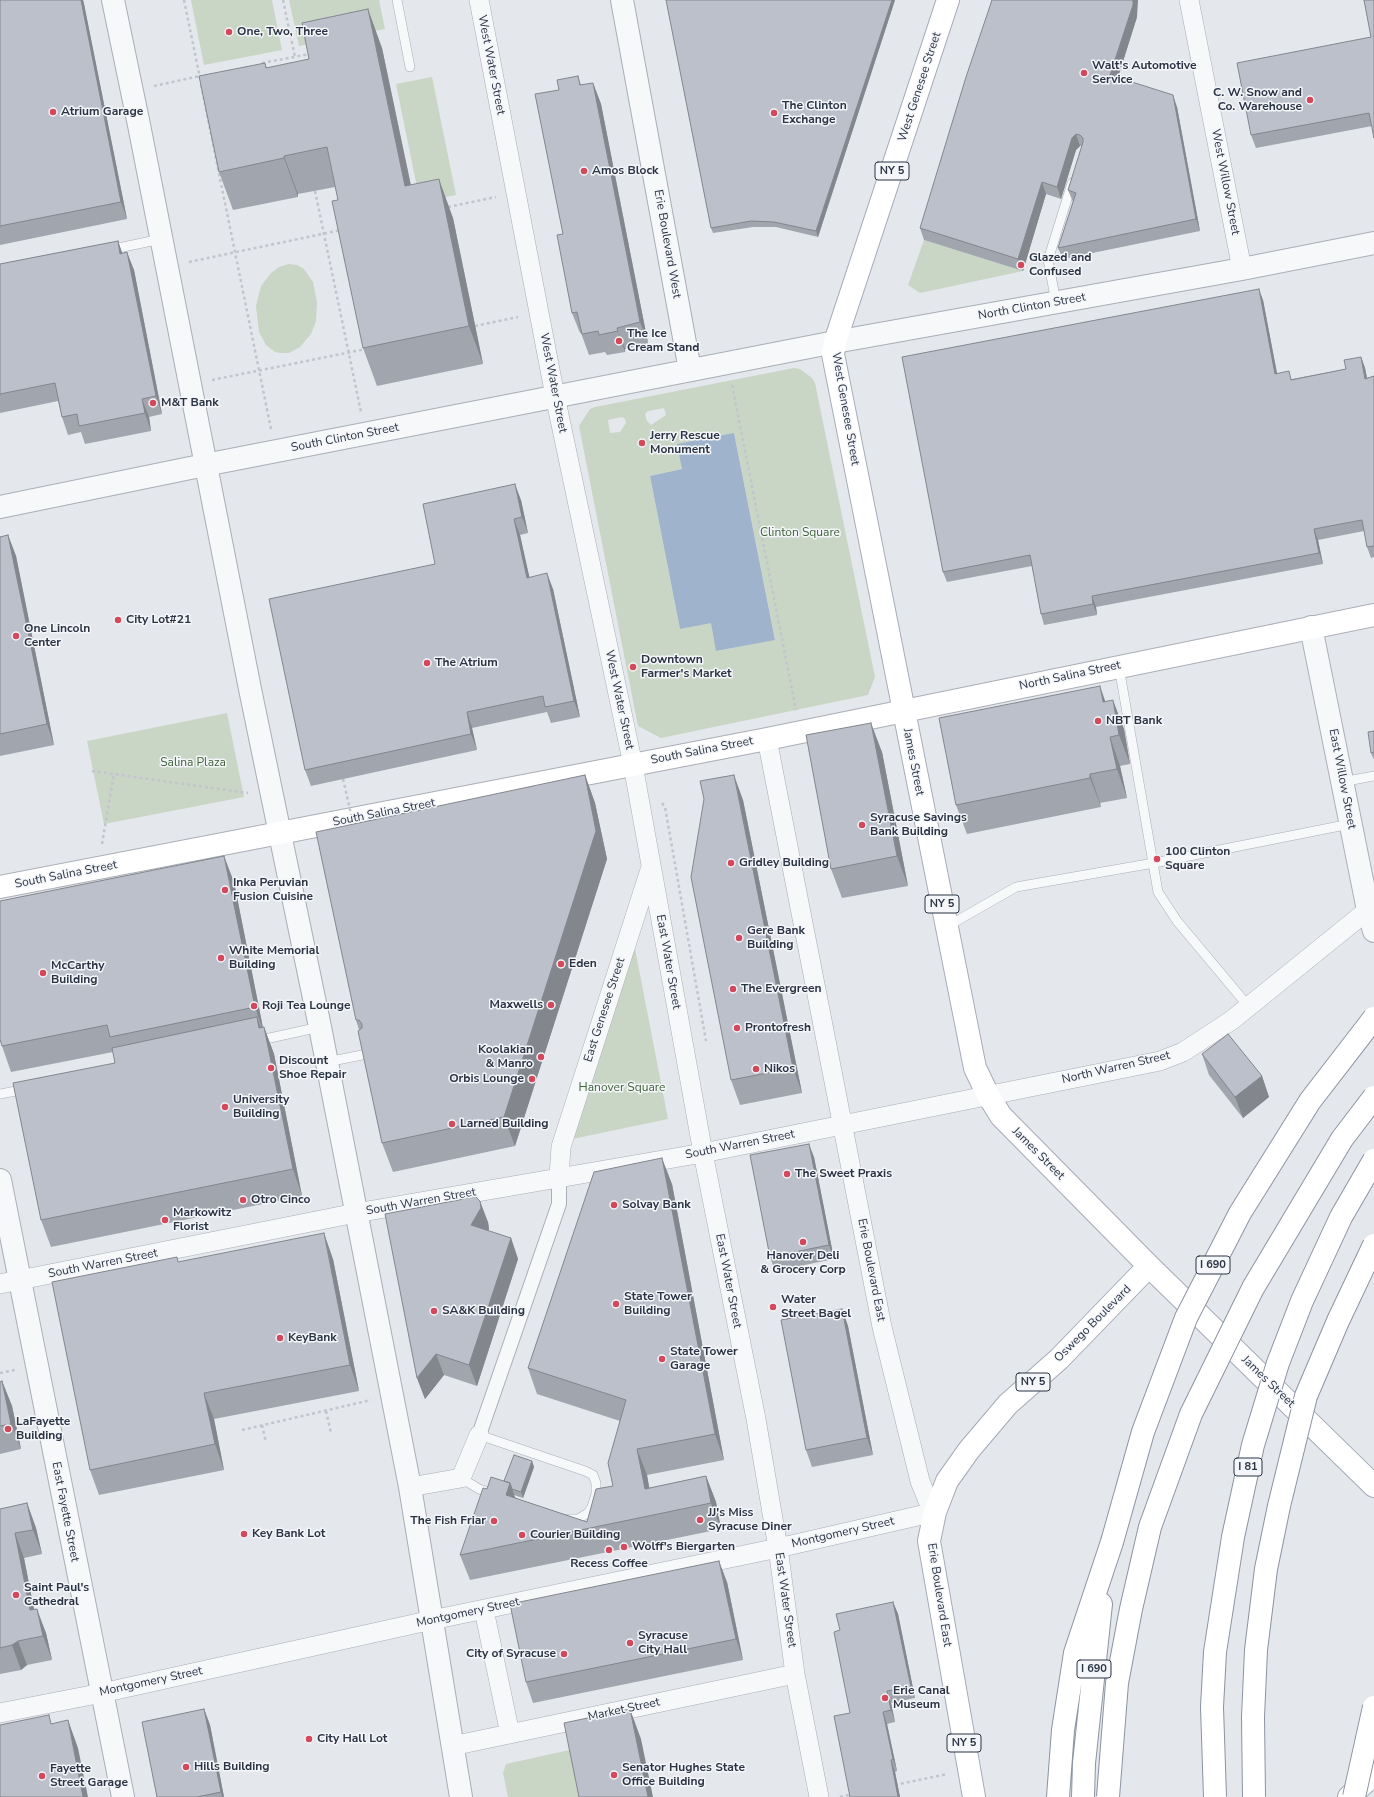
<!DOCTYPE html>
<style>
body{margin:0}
canvas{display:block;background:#e4e7ec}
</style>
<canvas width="1374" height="1797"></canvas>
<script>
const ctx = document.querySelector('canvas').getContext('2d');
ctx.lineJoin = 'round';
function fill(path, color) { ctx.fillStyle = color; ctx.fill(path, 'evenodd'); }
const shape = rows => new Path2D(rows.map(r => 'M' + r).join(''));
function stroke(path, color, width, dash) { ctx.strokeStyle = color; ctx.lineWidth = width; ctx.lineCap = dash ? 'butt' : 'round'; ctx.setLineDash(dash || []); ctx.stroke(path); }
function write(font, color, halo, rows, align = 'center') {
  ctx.font = font + ' "Nunito Sans",sans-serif'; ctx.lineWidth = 3; ctx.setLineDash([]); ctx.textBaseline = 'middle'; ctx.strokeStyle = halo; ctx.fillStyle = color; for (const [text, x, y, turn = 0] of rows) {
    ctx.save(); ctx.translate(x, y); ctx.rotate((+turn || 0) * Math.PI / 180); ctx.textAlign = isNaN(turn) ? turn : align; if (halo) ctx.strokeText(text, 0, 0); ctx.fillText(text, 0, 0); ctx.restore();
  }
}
fill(shape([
 [191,0,272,0,282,50,204,65],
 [289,0,379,0,385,29,299,46],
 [432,77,456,195,420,202,396,84],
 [924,240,1023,271,920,293,908,285],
 [289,264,297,265,304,269,313,282,317,302,316,321,311,334,300,347,289,353,280,353,275,352,266,345,259,332,256,306,261,286,271,273,279,267],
 [794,368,800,369,812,378,815,383,875,677,868,695,661,738,638,726,579,426,590,409,595,407],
 [664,408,666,415,651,425,647,421,645,414,648,411],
 [622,417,625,419,626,423,620,432,610,433,608,420],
 [734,433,775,639,717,651,711,622,680,629,650,476,682,469],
 [227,713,244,797,104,824,87,741],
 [631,928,668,1119,563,1141],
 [574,1749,584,1797,508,1797,503,1773,506,1764]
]), '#c9d6c5');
fill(shape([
 [734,433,775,640,716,651,711,623,680,629,650,476,682,469,677,444]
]), '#9fb4cc');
const service = shape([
 [397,0,410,67],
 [109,250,161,239],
 [1056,302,1048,260,1072,183],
 [1119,667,1158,892,1177,921,1249,1007],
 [1342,782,1374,776],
 [946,927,1016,887,1154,863,1350,824],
 [256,1041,320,1027],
 [327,1062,367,1054],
 [0,1094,26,1089],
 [479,1435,585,1471,593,1475,596,1483,596,1494,592,1507,588,1513,578,1519,566,1519],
 [461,1478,479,1489,494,1494]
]);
const pedestrian = shape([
 [479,1435,559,1204,559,1177]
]);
const minor = shape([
 [479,0,555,396,633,765,703,1153,756,1419,778,1548,795,1674,819,1797],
 [1189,0,1242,269],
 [559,1177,561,1147,650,870],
 [0,1284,356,1213,703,1153,1160,1061,1183,1052,1232,1020,1368,910],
 [410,1487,461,1478,479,1435],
 [484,1610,510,1734],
 [0,1713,102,1693,432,1620,778,1548,935,1512,928,1501,920,1481,882,1327,767,739],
 [452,1746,795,1674]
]);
const tertiary = shape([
 [113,0,139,125,250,689,320,1027,410,1487,461,1797],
 [622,0,690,370],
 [0,507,205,465,835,342,1242,269,1374,243],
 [1311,627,1368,910,1374,931],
 [0,1180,123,1797]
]);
const secondary = shape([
 [0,887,767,739,1374,615]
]);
const primary = shape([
 [948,0,835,342,833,354,975,1068,988,1095,1001,1116,1149,1266,1374,1486],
 [974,1797,929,1541,935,1512,947,1481,969,1450,1008,1404,1059,1359,1149,1266],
 [1349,1797,1374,1774]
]);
const motorway = shape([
 [1058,1797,1063,1730,1075,1653,1112,1542],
 [1083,1797,1084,1763,1101,1604]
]);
stroke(service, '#a9aeb7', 10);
stroke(pedestrian, '#a9aeb7', 16);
stroke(minor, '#a9aeb7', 20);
stroke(tertiary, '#a9aeb7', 24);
stroke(secondary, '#a9aeb7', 24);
stroke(primary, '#a3abb8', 24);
stroke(motorway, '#8b94a3', 24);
stroke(shape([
 [184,0,200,78],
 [283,0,295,57],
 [262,63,310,54],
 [201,85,271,429],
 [154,86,200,76],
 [315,191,361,412],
 [448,207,496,197],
 [189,262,341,230],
 [475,326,518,317],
 [212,380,366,349],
 [732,385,796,710],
 [92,771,248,793],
 [662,803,665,807,706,1041],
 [102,844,114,773],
 [0,1373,15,1370],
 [326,1411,331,1433],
 [262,1425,266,1442],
 [242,1430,371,1400],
 [895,1785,947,1774],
 [840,1797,853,1794]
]), '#c2c5cb', 2.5, [3, 3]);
stroke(service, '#f7f8fa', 9);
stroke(pedestrian, '#f7f8fa', 14);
stroke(minor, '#f7f8fa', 19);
stroke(tertiary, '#f7f8fa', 22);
stroke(secondary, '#fff', 22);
stroke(primary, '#fff', 22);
stroke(motorway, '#fff', 22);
const motorwayBridge = shape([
 [1112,1542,1143,1432,1186,1318,1240,1213,1310,1101,1374,1018],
 [1108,1797,1117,1683,1131,1609,1150,1527,1191,1414,1253,1288,1342,1139,1374,1097],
 [1215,1797,1212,1707,1215,1652,1233,1537,1253,1445,1278,1363,1302,1301,1341,1217,1374,1160],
 [1254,1797,1253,1717,1256,1650,1266,1569,1279,1506,1306,1396,1338,1321,1374,1245],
 [1354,1797,1374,1707]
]);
stroke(motorwayBridge, '#8b94a3', 24, []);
stroke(shape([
 [343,779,354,827]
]), '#c2c5cb', 2.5, [3, 3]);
stroke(motorwayBridge, '#fff', 22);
fill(shape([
 [0,0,83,0,84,4,127,219,0,245],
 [895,0,818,237,776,227,753,227,713,233,711,228],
 [1374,0,1372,126,1256,148,1251,135,1371,37],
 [1137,17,1118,77,1177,107,1200,231,1063,259,1058,248,1073,202,1068,190,1082,146,1080,146,1076,150,1061,199,1046,194,1023,271,924,240,920,228],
 [382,48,411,185,453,218,483,364,377,386,363,348,338,200,335,187,298,194,298,197,233,210,219,172,265,63,267,68],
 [578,76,581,85,593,83,601,104,648,343,625,349,625,352,607,355,605,352,589,355,581,333,580,333,572,313,563,234,559,90],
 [118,241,122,253,134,270,162,414,149,417,151,431,85,444,81,432,68,435,62,417,58,401,0,413,0,264],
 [1263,300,1277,373,1292,379,1346,369,1361,357,1365,368,1367,378,1374,376,1374,557,1371,558,1367,547,1364,531,1318,540,1323,564,1096,607,1097,615,1044,625,1041,614,1032,566,947,582,943,572],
 [521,500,528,533,520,535,529,577,553,589,580,717,551,723,547,712,472,728,477,750,311,786,305,770,435,564],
 [8,535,16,556,54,745,0,756,0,537],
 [1106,701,1124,729,1130,764,1120,766,1127,798,1100,803,1101,807,967,834,956,805],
 [1374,731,1374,760,1371,753],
 [882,752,908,886,842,898,831,869],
 [585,775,595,803,607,859,515,1146,393,1172,382,1143,359,1030,356,1020],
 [743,800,802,1093,740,1105,731,1080],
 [234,882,263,1028,264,1027,274,1054,302,1196,51,1247,41,1220,115,1063,113,1052,11,1072,2,1046],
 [1202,1054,1262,1076,1269,1097,1243,1118,1209,1075],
 [814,1157,834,1259,775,1271,770,1257],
 [672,1184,724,1460,647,1475,649,1488,706,1476,716,1502,721,1529,470,1580,460,1555,487,1489,504,1481,532,1461,534,1467,523,1498,514,1495,516,1499,587,1522,613,1486,620,1421,537,1394,528,1368],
 [464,1199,488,1222,489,1229,488,1231,511,1238,518,1259,477,1386,444,1375,425,1399,417,1378],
 [333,1259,359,1391,214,1419,224,1470,99,1495,90,1470,179,1262],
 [842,1309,848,1326,873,1455,812,1467,806,1450],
 [2,1381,12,1406,21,1449,0,1454,0,1382],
 [27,1503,36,1528,42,1554,24,1558,34,1609,46,1633,52,1660,27,1665,21,1670,0,1674,0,1509],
 [727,1582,743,1660,533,1703,526,1682],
 [893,1602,898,1614,915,1698,891,1703,895,1722,887,1724,897,1771,895,1772,900,1797,850,1797,850,1713],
 [204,1709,210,1725,224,1797,157,1797]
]), '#a1a5ae');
fill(shape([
 [81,0,83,0,84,4,127,219,121,202],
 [892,0,895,0,818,237,816,231],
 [1133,0,1138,0,1137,17,1115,87,1110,75],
 [368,9,382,48,419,225,405,186],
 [593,83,601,104,648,343,640,322],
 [1173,95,1177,107,1200,231,1196,219],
 [1076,134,1080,146,1076,150,1061,199,1057,187,1072,138],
 [284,156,298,194,298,197,284,158],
 [439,179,453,218,483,364,469,326],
 [1042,182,1046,194,1023,271,1018,259],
 [118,241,124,258,120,254],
 [127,252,134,270,162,414,156,396],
 [1259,289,1263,300,1279,384,1275,374],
 [617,328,625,349,625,352],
 [1361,357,1365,368,1369,389,1365,379],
 [142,399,149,417,151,431,145,413],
 [515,484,521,500,528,533,522,517],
 [514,519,520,535,533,593,527,578],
 [1314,529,1318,540,1323,564,1319,553],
 [8,535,16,556,54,745,47,724],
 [547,573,553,589,580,717,574,701],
 [1092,596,1096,607,1097,615,1093,604],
 [1100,686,1110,715,1103,702],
 [1113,700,1124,729,1130,764,1119,735],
 [467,712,472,728,477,750,471,734],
 [871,723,882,752,908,886,897,856],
 [1110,737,1120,766,1127,798,1117,769],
 [1090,774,1100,803,1101,807,1090,778],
 [585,775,595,803,607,859,515,1146,504,1117],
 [734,775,743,800,802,1093,793,1068],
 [224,856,234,882,264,1033,255,1007],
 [257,1017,267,1044,259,1028],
 [264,1027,274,1054,302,1196,293,1169],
 [1262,1076,1269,1097,1243,1118,1235,1097],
 [809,1144,814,1157,834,1259,829,1245],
 [662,1158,672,1184,724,1460,715,1434],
 [480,1201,488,1222,489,1229,479,1246,471,1225],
 [324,1233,333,1259,359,1391,350,1365],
 [511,1238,518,1259,477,1386,469,1365],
 [842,1309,848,1326,873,1455,867,1438],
 [436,1354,444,1375,425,1399,417,1378],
 [2,1381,12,1406,21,1449,11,1424],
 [204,1393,214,1419,224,1470,215,1444],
 [637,1449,647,1475,654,1514,645,1489],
 [532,1461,534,1467,523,1498,521,1492],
 [706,1476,716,1502,721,1529,711,1503],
 [510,1483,519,1509,506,1495],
 [27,1503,36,1528,42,1554,33,1530],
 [15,1533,24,1558,39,1635,30,1610],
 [719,1561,727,1582,743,1660,736,1639],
 [893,1602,898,1614,915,1698,911,1687],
 [37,1609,46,1633,52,1660,43,1636],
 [18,1641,27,1665,21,1670,12,1645],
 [887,1691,891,1703,895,1722,891,1710],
 [204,1709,210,1725,224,1797,222,1797,221,1792],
 [630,1709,641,1739,653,1797,648,1797],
 [883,1712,887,1724,897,1771,893,1759],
 [68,1720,78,1748,88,1797,83,1797],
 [891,1760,895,1772,900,1797,898,1797]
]), '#83868d');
const building = shape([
 [0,0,81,0,121,202,0,226,0,0],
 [666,0,892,0,816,231,774,222,751,221,711,228,666,0],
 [992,0,1133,0,1133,5,1110,75,1173,95,1196,219,1058,248,1076,193,1068,190,1083,142,1083,138,1080,135,1076,134,1072,138,1057,187,1042,182,1018,259,920,228,966,77,992,0],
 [1364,0,1374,0,1374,138,1369,113,1251,135,1237,63,1371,37,1364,0],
 [368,9,405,186,439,179,469,326,363,348,332,201,338,200,327,147,284,156,284,158,219,172,199,76,265,63,266,68,309,59,302,23,368,9],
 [578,76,580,85,593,83,640,322,617,328,618,331,599,335,598,331,582,334,577,312,572,313,557,235,563,234,535,94,559,90,557,80,578,76],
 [118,241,120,254,127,252,156,396,142,399,145,413,79,426,77,414,62,417,55,383,0,394,0,264,118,241],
 [1259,289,1275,374,1289,371,1291,380,1346,369,1344,360,1361,357,1365,379,1374,376,1374,546,1367,547,1362,520,1314,529,1319,553,1092,596,1093,604,1041,614,1030,555,943,572,902,357,1259,289],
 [515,484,522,517,514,519,527,578,547,573,574,701,545,707,543,696,467,712,471,734,305,770,269,599,435,564,423,504,515,484],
 [8,535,47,724,0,734,0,537,8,535],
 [1100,686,1103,702,1113,700,1119,735,1110,737,1117,769,1090,774,1090,778,956,805,939,718,1100,686],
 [871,723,897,856,831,869,806,735,871,723],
 [1374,731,1374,752,1371,753,1368,732,1374,731],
 [585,775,596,831,504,1117,382,1143,358,1031,362,1028,362,1024,359,1020,356,1020,316,832,585,775],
 [734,775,793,1068,731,1080,691,877,704,799,700,781,734,775],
 [224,856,255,1007,110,1037,107,1025,2,1046,0,1039,0,901,224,856],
 [257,1017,259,1028,264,1027,293,1169,41,1220,13,1083,115,1063,112,1048,257,1017],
 [1228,1034,1262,1076,1235,1097,1202,1054,1228,1034],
 [809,1144,829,1245,770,1257,750,1155,809,1144],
 [662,1158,715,1434,637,1449,645,1489,706,1476,711,1503,460,1555,483,1488,487,1489,491,1477,510,1483,506,1495,587,1522,596,1489,613,1486,608,1463,626,1400,528,1368,594,1172,662,1158],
 [474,1195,480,1201,481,1208,471,1225,511,1238,469,1365,436,1354,417,1378,385,1214,464,1199,467,1196,474,1195],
 [324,1233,350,1365,204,1393,215,1444,90,1470,52,1282,177,1257,178,1262,324,1233],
 [842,1309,867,1438,806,1450,781,1320,842,1309],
 [2,1381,11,1424,0,1426,0,1382,2,1381],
 [514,1455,532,1461,521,1492,512,1489,510,1483,504,1481,514,1455],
 [27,1503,33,1530,15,1533,30,1610,37,1609,43,1636,18,1641,12,1645,0,1648,0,1509,27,1503],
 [719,1561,736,1639,526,1682,510,1604,719,1561],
 [893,1602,911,1687,887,1691,891,1710,883,1712,893,1759,891,1760,898,1797,850,1797,834,1716,850,1713,834,1632,840,1630,836,1614,893,1602],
 [204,1709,221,1792,197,1797,157,1797,142,1722,204,1709],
 [630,1709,648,1797,579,1797,564,1723,630,1709],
 [49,1715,51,1724,68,1720,83,1797,0,1797,0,1725,49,1715]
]);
fill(building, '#bbc0ca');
stroke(building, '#83868d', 1);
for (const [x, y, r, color] of [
 [229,32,4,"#d1495b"],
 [1084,73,4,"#d1495b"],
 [1310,100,4,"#d1495b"],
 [53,112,4,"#d1495b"],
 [774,113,4,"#d1495b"],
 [584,171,4,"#d1495b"],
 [1021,265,4,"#d1495b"],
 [619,341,4,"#d1495b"],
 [153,403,4,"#d1495b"],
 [642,443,4,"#d1495b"],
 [118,620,4,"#d1495b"],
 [16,636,4,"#d1495b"],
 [427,663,4,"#d1495b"],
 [633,667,4,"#d1495b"],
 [1098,721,4,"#d1495b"],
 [862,825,4,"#d1495b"],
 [1157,859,4,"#d1495b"],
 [731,863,4,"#d1495b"],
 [225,890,4,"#d1495b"],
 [739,938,4,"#d1495b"],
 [221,958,4,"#d1495b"],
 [561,964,4,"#d1495b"],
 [43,973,4,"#d1495b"],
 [733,989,4,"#d1495b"],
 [551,1005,4,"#d1495b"],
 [254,1006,4,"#d1495b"],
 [737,1028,4,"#d1495b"],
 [541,1057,4,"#d1495b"],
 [271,1068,4,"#d1495b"],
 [756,1069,4,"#d1495b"],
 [532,1079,4,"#d1495b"],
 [225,1107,4,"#d1495b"],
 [452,1124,4,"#d1495b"],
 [787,1174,4,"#d1495b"],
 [243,1200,4,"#d1495b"],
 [614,1205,4,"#d1495b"],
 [165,1220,4,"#d1495b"],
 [803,1242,4,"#d1495b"],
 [616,1304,4,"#d1495b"],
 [773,1307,4,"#d1495b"],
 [434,1311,4,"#d1495b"],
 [280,1338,4,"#d1495b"],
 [662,1359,4,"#d1495b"],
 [8,1429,4,"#d1495b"],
 [700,1520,4,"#d1495b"],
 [494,1521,4,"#d1495b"],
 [244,1534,4,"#d1495b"],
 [522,1535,4,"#d1495b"],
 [624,1547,4,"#d1495b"],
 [609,1550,4,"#d1495b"],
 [16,1595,4,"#d1495b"],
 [630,1643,4,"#d1495b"],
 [564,1654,4,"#d1495b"],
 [885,1698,4,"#d1495b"],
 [309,1739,4,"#d1495b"],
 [186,1767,4,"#d1495b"],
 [614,1775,4,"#d1495b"],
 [42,1776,4,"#d1495b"]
]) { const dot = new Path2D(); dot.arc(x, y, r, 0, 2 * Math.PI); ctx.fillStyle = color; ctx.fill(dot); stroke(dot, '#f4f6f9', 1.5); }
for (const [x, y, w] of [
 [892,171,34],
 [942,904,34],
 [1213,1265,34],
 [1033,1382,34],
 [1248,1467,28],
 [1094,1669,34],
 [964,1743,34]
]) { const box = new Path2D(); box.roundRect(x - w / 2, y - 9, w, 18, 3); ctx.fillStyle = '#f4f6f9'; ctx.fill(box); stroke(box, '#2b3445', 1); }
write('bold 11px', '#2b3445', null, [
 ["NY 5",892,171],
 ["NY 5",942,904],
 ["I 690",1213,1265],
 ["NY 5",1033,1382],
 ["I 81",1248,1467],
 ["I 690",1094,1669],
 ["NY 5",964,1743]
]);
write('bold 12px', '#2b3445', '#f4f6f9', [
 ["One, Two, Three",237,32],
 ["Walt's Automotive",1092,66],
 ["Service",1092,80],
 ["C. W. Snow and",1302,93,"right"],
 ["Co. Warehouse",1302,107,"right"],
 ["The Clinton",782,106],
 ["Exchange",782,120],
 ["Atrium Garage",61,112],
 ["Amos Block",592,171],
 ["Glazed and",1029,258],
 ["Confused",1029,272],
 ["The Ice",627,334],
 ["Cream Stand",627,348],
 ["M&T Bank",161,403],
 ["Jerry Rescue",650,436],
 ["Monument",650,450],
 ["City Lot#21",126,620],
 ["One Lincoln",24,629],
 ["Center",24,643],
 ["Downtown",641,660],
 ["Farmer's Market",641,674],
 ["The Atrium",435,663],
 ["NBT Bank",1106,721],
 ["Syracuse Savings",870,818],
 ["Bank Building",870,832],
 ["100 Clinton",1165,852],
 ["Square",1165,866],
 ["Gridley Building",739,863],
 ["Inka Peruvian",233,883],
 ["Fusion Cuisine",233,897],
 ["Gere Bank",747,931],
 ["Building",747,945],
 ["White Memorial",229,951],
 ["Building",229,965],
 ["Eden",569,964],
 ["McCarthy",51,966],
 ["Building",51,980],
 ["The Evergreen",741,989],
 ["Maxwells",543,1005,"right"],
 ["Roji Tea Lounge",262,1006],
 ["Prontofresh",745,1028],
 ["Koolakian",533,1050,"right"],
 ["& Manro",533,1064,"right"],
 ["Discount",279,1061],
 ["Shoe Repair",279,1075],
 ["Nikos",764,1069],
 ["Orbis Lounge",524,1079,"right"],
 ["University",233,1100],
 ["Building",233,1114],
 ["Larned Building",460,1124],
 ["The Sweet Praxis",795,1174],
 ["Otro Cinco",251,1200],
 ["Solvay Bank",622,1205],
 ["Markowitz",173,1213],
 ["Florist",173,1227],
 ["Hanover Deli",803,1256,"center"],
 ["& Grocery Corp",803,1270,"center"],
 ["State Tower",624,1297],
 ["Building",624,1311],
 ["Water",781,1300],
 ["Street Bagel",781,1314],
 ["SA&K Building",442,1311],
 ["KeyBank",288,1338],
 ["State Tower",670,1352],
 ["Garage",670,1366],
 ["LaFayette",16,1422],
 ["Building",16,1436],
 ["JJ's Miss",708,1513],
 ["Syracuse Diner",708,1527],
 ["The Fish Friar",486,1521,"right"],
 ["Key Bank Lot",252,1534],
 ["Courier Building",530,1535],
 ["Wolff's Biergarten",632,1547],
 ["Recess Coffee",609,1564,"center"],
 ["Saint Paul's",24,1588],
 ["Cathedral",24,1602],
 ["Syracuse",638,1636],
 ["City Hall",638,1650],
 ["City of Syracuse",556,1654,"right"],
 ["Erie Canal",893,1691],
 ["Museum",893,1705],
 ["City Hall Lot",317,1739],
 ["Hills Building",194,1767],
 ["Senator Hughes State",622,1768],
 ["Office Building",622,1782],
 ["Fayette",50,1769],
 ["Street Garage",50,1783]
], 'left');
write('12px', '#2b3445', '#f4f6f9', [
 ["West Water Street",491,65,79],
 ["West Genesee Street",920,87,-72],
 ["West Willow Street",1225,182,79],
 ["Erie Boulevard West",667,244,80],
 ["North Clinton Street",1032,307,-10],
 ["West Water Street",553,383,79],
 ["West Genesee Street",845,409,80],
 ["South Clinton Street",345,438,-11],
 ["North Salina Street",1070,676,-12],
 ["West Water Street",619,700,78],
 ["South Salina Street",702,751,-11],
 ["James Street",913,762,79],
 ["East Willow Street",1342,779,79],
 ["South Salina Street",384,813,-11],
 ["South Salina Street",66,875,-11],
 ["East Water Street",668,962,80],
 ["East Genesee Street",605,1010,-72],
 ["North Warren Street",1116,1068,-13],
 ["South Warren Street",740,1145,-11],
 ["James Street",1038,1154,45],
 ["South Warren Street",421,1202,-10],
 ["South Warren Street",103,1264,-11],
 ["Erie Boulevard East",871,1270,79],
 ["East Water Street",728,1281,79],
 ["Oswego Boulevard",1093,1324,-45],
 ["James Street",1268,1382,44],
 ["East Fayette Street",65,1512,79],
 ["Montgomery Street",843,1533,-13],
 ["Erie Boulevard East",939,1595,81],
 ["East Water Street",785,1600,82],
 ["Montgomery Street",468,1613,-12],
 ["Montgomery Street",151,1682,-12],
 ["Market Street",624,1710,-12]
]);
write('12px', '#3f6138', '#f4f6f9', [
 ["Clinton Square",800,533],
 ["Salina Plaza",193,763],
 ["Hanover Square",622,1088]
]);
</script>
